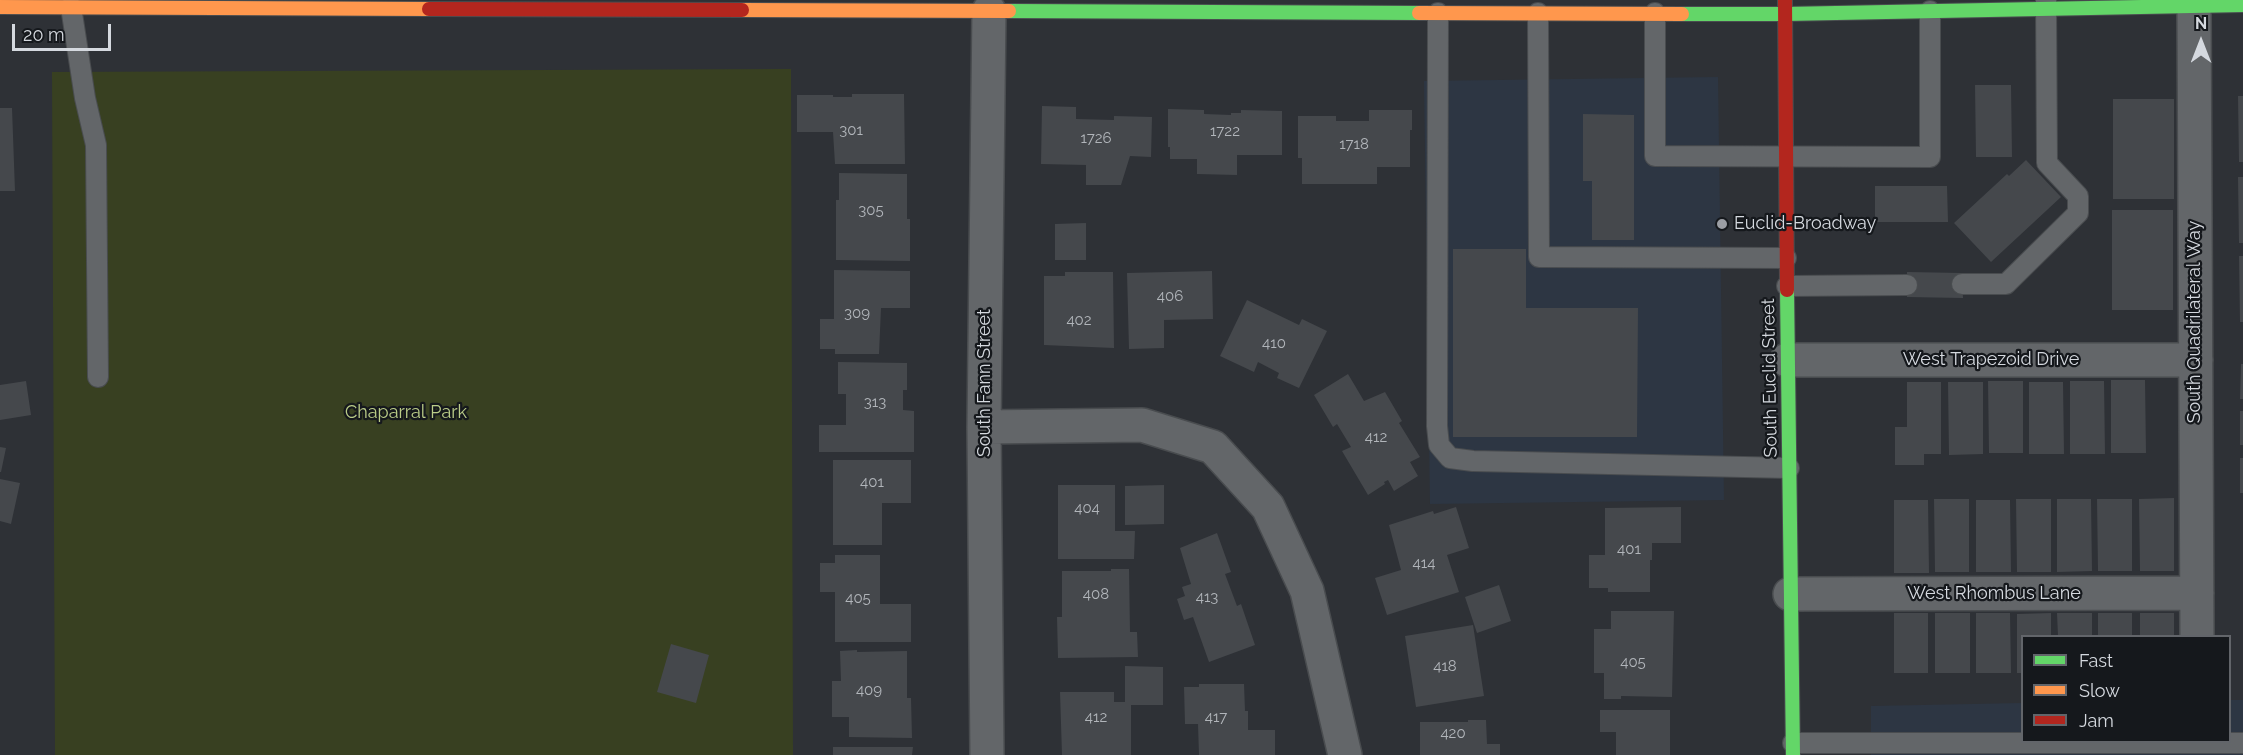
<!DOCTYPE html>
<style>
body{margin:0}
#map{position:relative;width:2243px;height:755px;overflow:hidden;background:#2e3136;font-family:Raleway,sans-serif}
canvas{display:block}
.legend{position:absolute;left:2021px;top:635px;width:210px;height:108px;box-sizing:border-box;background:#15181c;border:2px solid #62656a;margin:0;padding:8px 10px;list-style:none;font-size:18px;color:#d5d9df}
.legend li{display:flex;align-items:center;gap:12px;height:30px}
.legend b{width:30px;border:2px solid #62656a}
.north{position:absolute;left:2171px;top:12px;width:60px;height:60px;-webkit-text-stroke:4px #15181c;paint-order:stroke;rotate:0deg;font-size:16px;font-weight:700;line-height:24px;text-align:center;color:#d5d9df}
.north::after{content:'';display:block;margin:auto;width:21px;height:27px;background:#d5d9df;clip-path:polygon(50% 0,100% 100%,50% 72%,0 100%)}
.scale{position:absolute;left:12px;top:24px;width:99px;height:27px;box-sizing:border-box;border:3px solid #d5d9df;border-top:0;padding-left:8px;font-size:18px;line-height:21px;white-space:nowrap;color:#d5d9df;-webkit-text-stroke:4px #15181c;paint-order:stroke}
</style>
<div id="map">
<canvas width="2243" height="755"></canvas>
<ul class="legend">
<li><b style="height:8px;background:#63d668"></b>Fast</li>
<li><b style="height:8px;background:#ff974d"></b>Slow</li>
<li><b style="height:8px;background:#b3261e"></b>Jam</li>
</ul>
<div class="north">N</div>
<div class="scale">20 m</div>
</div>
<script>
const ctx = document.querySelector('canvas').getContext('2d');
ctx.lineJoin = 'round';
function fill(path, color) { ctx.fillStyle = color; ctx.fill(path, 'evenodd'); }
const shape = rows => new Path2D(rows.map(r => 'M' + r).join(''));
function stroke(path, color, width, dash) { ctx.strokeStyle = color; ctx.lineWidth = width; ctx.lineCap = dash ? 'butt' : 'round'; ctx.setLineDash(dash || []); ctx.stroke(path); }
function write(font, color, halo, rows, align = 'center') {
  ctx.font = font + ' Raleway,sans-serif'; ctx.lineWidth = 4.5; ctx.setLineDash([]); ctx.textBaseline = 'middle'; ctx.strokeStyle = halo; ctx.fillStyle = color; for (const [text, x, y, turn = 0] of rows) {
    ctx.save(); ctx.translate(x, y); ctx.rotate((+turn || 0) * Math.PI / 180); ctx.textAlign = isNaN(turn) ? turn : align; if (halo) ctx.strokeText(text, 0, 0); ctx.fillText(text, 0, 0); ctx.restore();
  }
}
fill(shape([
 [1718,77,1724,500,1430,504,1424,81],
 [2230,700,2243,700,2243,755,1871,755,1871,706,2022,703,2022,742,2230,742]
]), '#2d3643');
fill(shape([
 [791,69,793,755,55,755,52,72]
]), '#384021');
fill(shape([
 [1975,85,2011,85,2012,157,1976,157],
 [852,94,904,94,905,164,835,164,833,132,797,132,797,95,833,95,833,97,852,97],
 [2238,96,2243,96,2243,162,2239,162],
 [2113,99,2174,99,2174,199,2113,199],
 [1042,106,1076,107,1076,119,1114,120,1114,116,1152,117,1151,157,1130,156,1121,185,1086,185,1086,165,1041,164],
 [0,108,12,108,15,191,0,191],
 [1168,109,1204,110,1204,114,1231,115,1231,113,1241,113,1241,110,1282,111,1282,155,1237,155,1237,175,1197,174,1197,159,1170,159,1170,147,1168,147],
 [1369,110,1412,110,1412,130,1410,130,1410,167,1377,167,1377,184,1302,184,1302,158,1298,158,1298,116,1336,116,1336,121,1369,121],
 [1583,114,1634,115,1634,240,1592,240,1592,181,1583,181],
 [2026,160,2061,197,1991,262,1954,223,2007,174,2009,176],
 [839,173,907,174,907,219,910,219,910,261,836,260,836,200,839,200],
 [2238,177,2243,177,2243,243,2239,243],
 [1875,186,1947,186,1948,222,1875,222],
 [2112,210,2173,210,2173,310,2112,310],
 [1086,223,1086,260,1055,260,1055,224],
 [1453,249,1526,249,1526,308,1638,308,1637,437,1453,437],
 [2239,256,2243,256,2243,322,2240,322],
 [834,270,910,271,910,308,881,308,879,354,835,354,835,349,820,349,820,319,834,319],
 [1212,271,1213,319,1164,320,1164,348,1129,349,1127,273],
 [1065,272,1113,272,1114,348,1044,345,1044,276,1065,276],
 [1907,272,1962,273,1963,298,1907,297],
 [1247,300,1299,325,1302,319,1327,331,1299,388,1277,378,1279,373,1258,362,1254,372,1220,356],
 [838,362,907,363,907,390,903,390,903,410,914,411,914,452,819,452,819,425,846,425,846,394,838,394],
 [2241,364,2243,364,2243,399,2240,399],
 [1348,374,1364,401,1385,392,1402,421,1399,423,1420,457,1410,462,1418,476,1394,491,1388,480,1384,482,1385,484,1368,495,1342,451,1351,447,1337,424,1333,427,1314,395],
 [2111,380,2145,380,2146,453,2111,453],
 [26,381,31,415,0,420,0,385],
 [1988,381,2023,381,2023,453,1989,453],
 [2070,381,2104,381,2105,454,2070,454],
 [1907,382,1941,382,1941,454,1924,454,1924,465,1895,465,1895,427,1907,427],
 [1948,382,1983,382,1983,454,1949,455],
 [2029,382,2063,382,2064,454,2029,454],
 [2240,411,2243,411,2243,445,2240,445],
 [0,447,6,448,1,472,0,472],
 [2240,458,2243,458,2243,493,2240,493],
 [833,460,911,460,911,503,882,503,882,545,833,545],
 [0,479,20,483,11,524,0,521],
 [1058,485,1115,485,1115,531,1135,531,1134,559,1058,559],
 [1164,485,1164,524,1125,525,1125,486],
 [2174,498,2174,571,2140,571,2139,499],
 [1934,499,1969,499,1969,572,1935,572],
 [2016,499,2051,499,2051,572,2017,572],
 [2057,499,2091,499,2092,571,2057,572],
 [2097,499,2132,499,2132,571,2098,571],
 [1894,500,1928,500,1929,573,1894,573],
 [1976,500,2010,500,2011,572,1976,572],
 [1456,507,1469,548,1447,555,1459,592,1387,615,1375,578,1401,570,1389,525,1433,511,1434,514],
 [1681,507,1681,543,1652,543,1652,560,1650,560,1650,592,1608,592,1608,588,1589,588,1589,555,1605,555,1605,508],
 [1217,533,1231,572,1225,574,1237,606,1241,604,1255,645,1209,662,1193,617,1184,620,1177,599,1185,596,1182,587,1191,584,1180,548],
 [835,555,880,555,880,604,911,604,911,642,835,642,835,592,820,592,820,563,835,563],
 [1111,569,1129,569,1130,632,1137,632,1138,657,1058,658,1057,617,1062,617,1062,571,1111,571],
 [1499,585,1511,621,1477,633,1465,597],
 [1611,611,1674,611,1672,697,1621,696,1621,699,1604,699,1604,673,1594,673,1594,629,1611,629],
 [1894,613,1928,613,1928,673,1894,673],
 [1935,613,1970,613,1970,673,1935,673],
 [1976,613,2010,613,2011,673,1976,673],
 [2051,613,2051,636,2022,636,2022,673,2017,673,2017,614],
 [2057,613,2092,613,2092,636,2058,636],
 [2098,613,2132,613,2132,636,2098,636],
 [2140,613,2174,613,2174,636,2140,636],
 [1473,625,1484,696,1416,707,1405,636],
 [671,644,709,655,696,703,657,692],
 [857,650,857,652,907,651,907,698,911,698,912,738,849,737,849,717,832,717,832,681,841,681,840,651],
 [1125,666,1163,667,1163,705,1131,705,1131,755,1062,755,1060,692,1114,692,1114,702,1125,702],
 [1199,684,1244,684,1245,711,1248,711,1248,730,1275,730,1275,755,1199,755,1198,724,1185,724,1184,687,1199,687],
 [1600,710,1670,710,1670,755,1616,755,1616,732,1600,732],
 [1468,720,1486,720,1487,744,1500,744,1500,755,1420,755,1420,722,1468,722],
 [833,747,913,747,912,755,833,755]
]), '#45484c');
const lane = shape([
 [71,7,85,98,96,145,98,377],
 [1438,13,1437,426,1439,445,1450,458,1473,461,1789,468],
 [1538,13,1539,257,1786,258],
 [1655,13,1655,156,1930,157,1930,11],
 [1962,284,2006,284,2078,213,2078,196,2047,163,2046,0],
 [1787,286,1907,285],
 [1793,743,2243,743]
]);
const street = shape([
 [2194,7,2197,636],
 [1787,360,2196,360],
 [984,427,1142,425,1213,447,1268,507,1307,591,1345,755],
 [1790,594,2197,593],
 [987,755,984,427,989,11]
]);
const fast = shape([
 [1009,11,1419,13],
 [1682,14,1785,14,2243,5],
 [1787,290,1793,755]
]);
const slow = shape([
 [0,7,429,9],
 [742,10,1009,11],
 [1419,13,1682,14]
]);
const jam = shape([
 [1785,0,1787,290],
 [429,9,742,10]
]);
stroke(lane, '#494c4f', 22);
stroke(street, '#494c4f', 36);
stroke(fast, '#494c4f', 16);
stroke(slow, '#494c4f', 16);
stroke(jam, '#494c4f', 16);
stroke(lane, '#636669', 20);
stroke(street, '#636669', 33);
stroke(fast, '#63d668', 14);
stroke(slow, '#ff974d', 14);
stroke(jam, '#b3261e', 14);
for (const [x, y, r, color] of [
 [1722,224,6,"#9b9ea4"]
]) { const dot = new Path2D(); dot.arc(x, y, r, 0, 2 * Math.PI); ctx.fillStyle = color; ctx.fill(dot); stroke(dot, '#15181c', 2); }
write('15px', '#b1b5ba', null, [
 ["301",851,130],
 ["1722",1225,131],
 ["1726",1096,138],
 ["1718",1354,144],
 ["305",871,210],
 ["406",1170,296],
 ["309",857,313],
 ["402",1079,320],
 ["410",1274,343],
 ["313",875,402],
 ["412",1376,437],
 ["401",872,482],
 ["404",1087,508],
 ["401",1629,549],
 ["414",1424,563],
 ["408",1096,594],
 ["413",1207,597],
 ["405",858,598],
 ["405",1633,662],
 ["418",1445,666],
 ["409",869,690],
 ["412",1096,717],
 ["417",1216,717],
 ["420",1453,733]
]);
write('18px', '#d5d9df', '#15181c', [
 ["Euclid-Broadway",1734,224]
], 'left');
write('18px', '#d5d9df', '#15181c', [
 ["South Quadrilateral Way",2195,322,-90],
 ["West Trapezoid Drive",1991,360],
 ["South Euclid Street",1770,378,-91],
 ["South Fann Street",985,383,-90],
 ["West Rhombus Lane",1994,594]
]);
write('18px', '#bbcd88', '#15181c', [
 ["Chaparral Park",406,413]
]);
</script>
